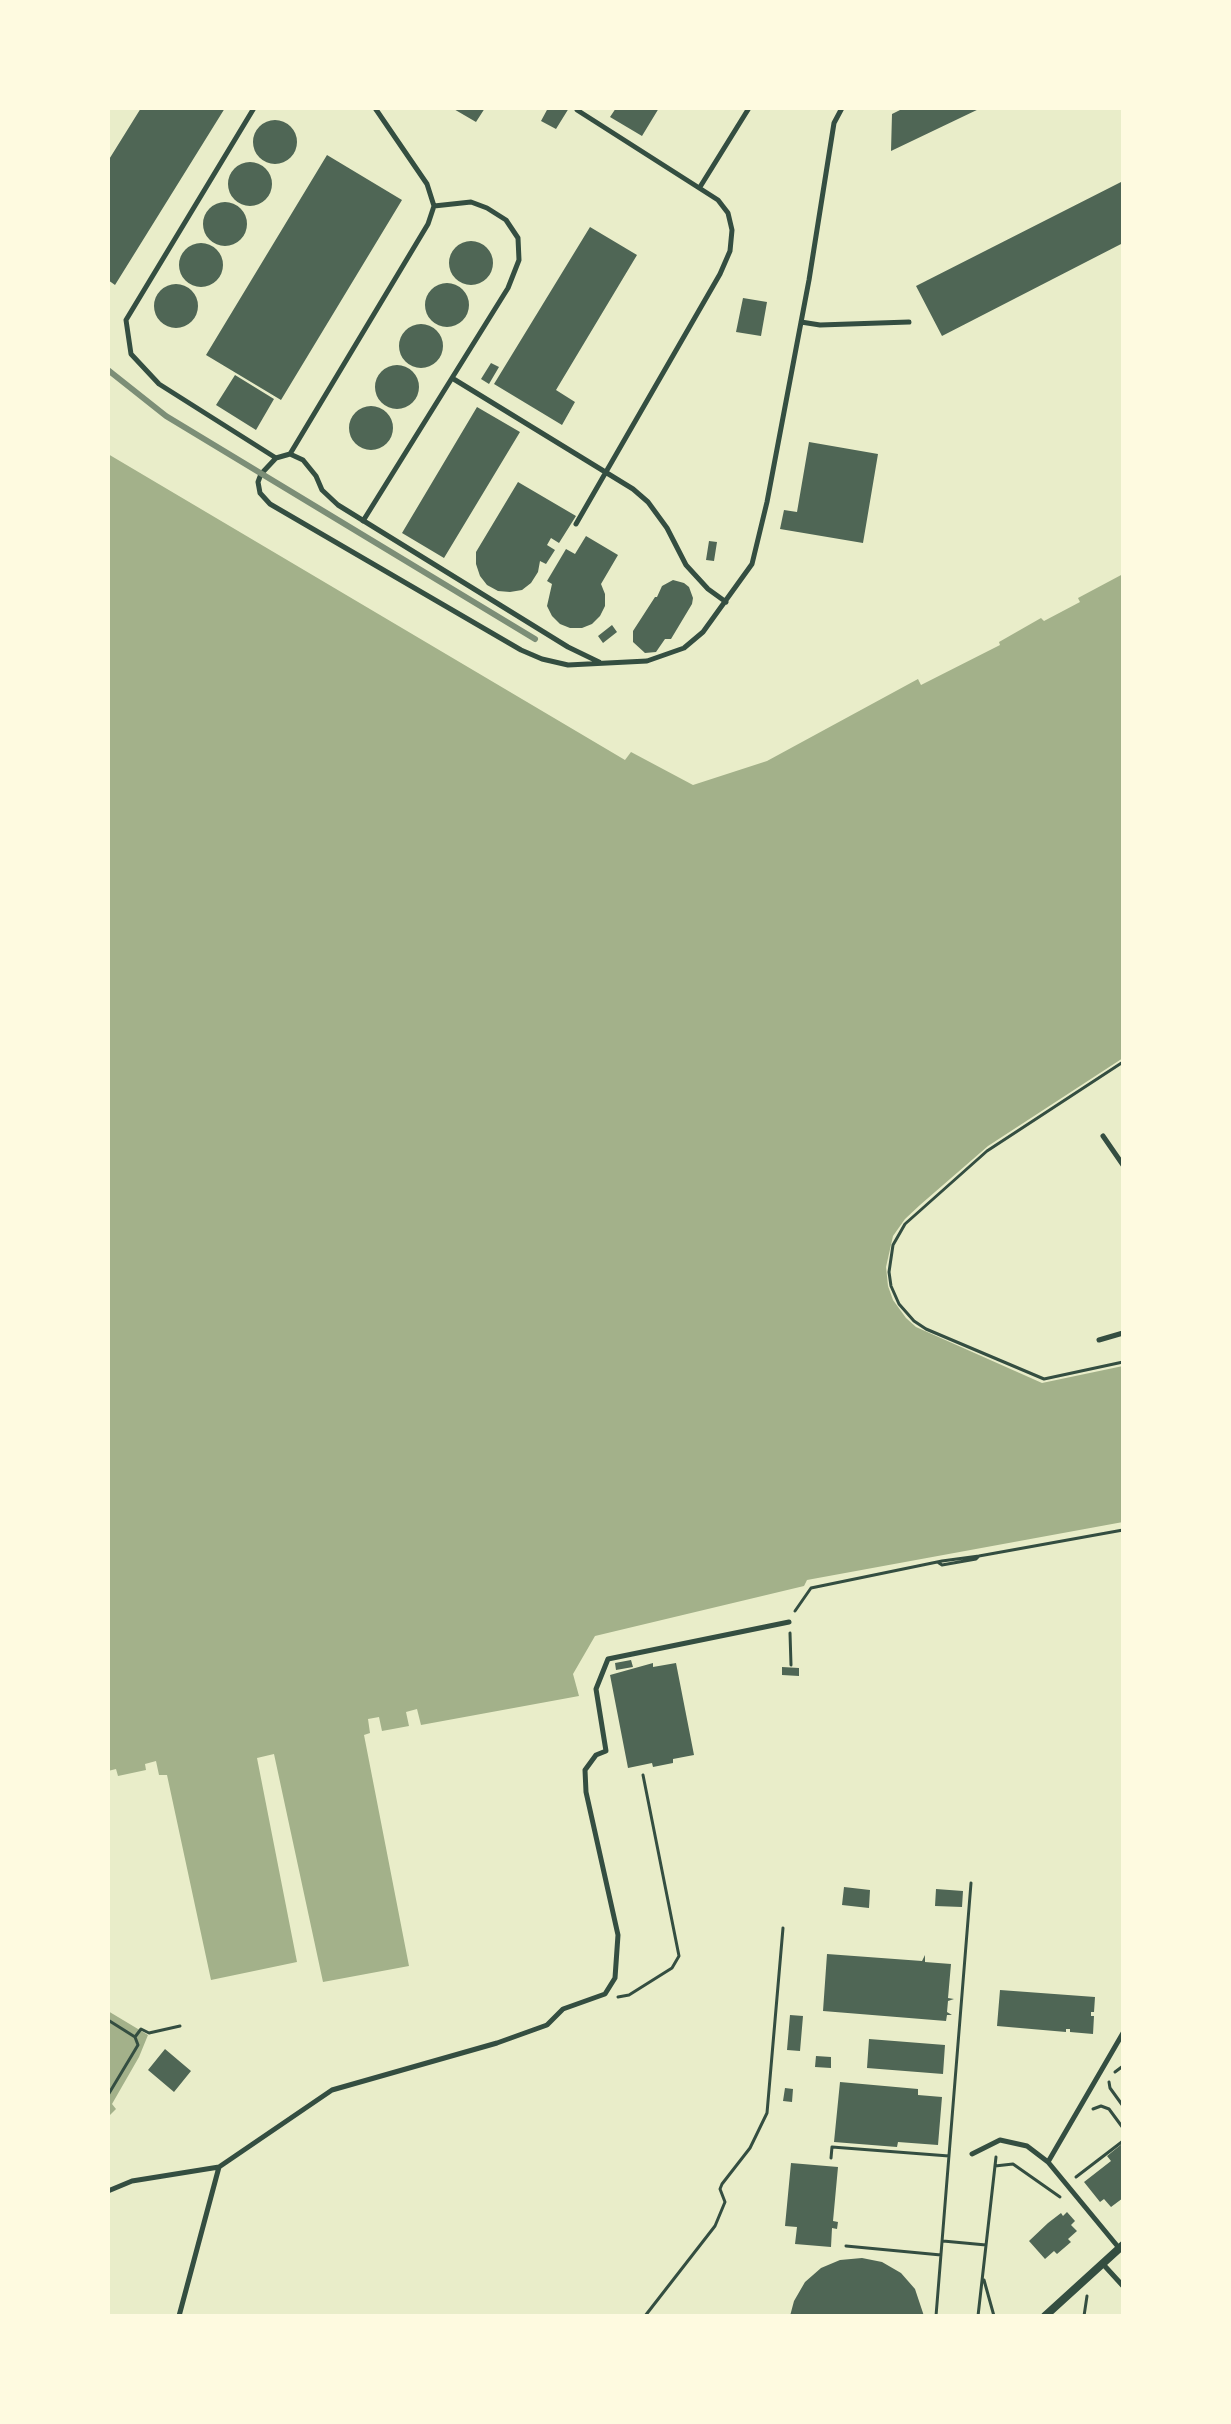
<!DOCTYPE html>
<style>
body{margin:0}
#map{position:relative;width:1231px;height:2424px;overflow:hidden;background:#e9edc9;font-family:Barlow,sans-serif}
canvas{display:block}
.frame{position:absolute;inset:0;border:110px solid #fefae0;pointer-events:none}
</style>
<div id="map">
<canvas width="1231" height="2424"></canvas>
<div class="frame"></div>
</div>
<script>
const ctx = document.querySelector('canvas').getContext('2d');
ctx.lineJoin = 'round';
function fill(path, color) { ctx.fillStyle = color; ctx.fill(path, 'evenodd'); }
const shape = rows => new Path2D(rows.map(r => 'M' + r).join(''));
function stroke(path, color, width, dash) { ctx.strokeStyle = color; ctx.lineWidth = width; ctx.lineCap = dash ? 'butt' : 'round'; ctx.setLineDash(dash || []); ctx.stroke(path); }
fill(shape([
 [108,454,625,760,631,752,693,785,767,761,918,679,921,685,1000,645,999,642,1041,618,1044,621,1080,602,1078,598,1123,574,1123,1058,988,1146,920,1205,905,1219,893,1236,886,1267,888,1286,893,1300,906,1318,916,1327,1042,1383,1123,1366,1123,1522,807,1580,804,1586,595,1636,573,1674,579,1696,421,1725,417,1709,406,1712,409,1726,382,1731,379,1717,368,1719,370,1733,364,1735,409,1966,323,1982,274,1754,257,1758,297,1962,211,1980,167,1775,159,1775,156,1761,145,1764,146,1770,118,1776,116,1769,108,1771],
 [108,2011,148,2035,139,2057,112,2104,116,2109,108,2117]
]), '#a3b18a');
fill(shape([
 [141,108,225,108,115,285,108,280,108,161],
 [452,108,485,108,476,122],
 [548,108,569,108,556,129,541,121],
 [616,108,659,108,642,136,610,117],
 [904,108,981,108,891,151,892,114],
 '253 142a22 22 0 1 1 44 0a22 22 0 1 1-44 0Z',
 [327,155,402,200,281,400,206,355],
 '228 184a22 22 0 1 1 44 0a22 22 0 1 1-44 0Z',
 [1123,181,1123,243,942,336,916,286],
 '203 224a22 22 0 1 1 44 0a22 22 0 1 1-44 0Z',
 [590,227,637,255,556,390,575,402,562,425,494,384],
 '449 263a22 22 0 1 1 44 0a22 22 0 1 1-44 0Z',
 '179 265a22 22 0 1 1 44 0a22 22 0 1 1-44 0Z',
 '425 305a22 22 0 1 1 44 0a22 22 0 1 1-44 0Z',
 '154 306a22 22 0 1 1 44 0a22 22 0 1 1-44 0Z',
 [743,298,767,302,761,336,736,332],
 '399 346a22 22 0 1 1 44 0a22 22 0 1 1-44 0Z',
 [491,363,499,367,489,384,481,379],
 '375 387a22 22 0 1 1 44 0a22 22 0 1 1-44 0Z',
 [235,375,274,399,256,430,216,405],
 '349 428a22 22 0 1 1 44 0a22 22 0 1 1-44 0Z',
 [477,407,520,432,444,558,402,533],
 [809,442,878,454,863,543,780,529,784,510,797,512],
 [518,482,576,516,559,543,551,538,547,545,555,550,546,564,540,561,538,572,531,583,522,590,510,592,498,591,487,585,480,576,476,564,476,552],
 [586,536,618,555,601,584,605,594,605,606,600,616,592,624,582,628,570,628,560,624,552,616,547,606,552,584,547,581,566,549,575,554],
 [709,541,717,542,714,561,706,560],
 [673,580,684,583,689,587,693,598,692,604,671,639,665,639,656,652,645,653,633,642,633,631,655,597,657,597,662,586],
 [612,625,617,632,603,643,598,636],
 [631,1660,633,1667,616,1670,615,1663],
 [653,1663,653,1667,676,1663,694,1755,673,1759,673,1763,653,1767,652,1763,628,1768,610,1675],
 [782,1667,799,1668,799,1676,782,1675],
 [844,1887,870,1890,869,1908,842,1905],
 [936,1889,963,1891,962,1907,935,1906],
 [827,1954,922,1961,925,1955,925,1962,951,1964,948,1998,954,1999,948,2001,947,2012,952,2015,947,2015,946,2021,823,2011],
 [1000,1990,1095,1997,1094,2012,1091,2012,1091,2016,1094,2016,1093,2034,1070,2032,1070,2029,1066,2029,1066,2032,997,2026],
 [790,2015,803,2016,800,2051,787,2050],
 [869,2039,945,2045,943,2074,867,2068],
 [165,2049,191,2071,174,2092,148,2070],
 [816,2056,831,2057,831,2068,815,2067],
 [840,2082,918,2089,918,2095,942,2097,938,2145,898,2142,897,2147,834,2142],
 [785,2088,793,2089,792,2102,783,2101],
 [1123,2143,1123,2198,1111,2207,1104,2199,1100,2202,1084,2182,1111,2161,1107,2156],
 [791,2163,838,2167,833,2221,838,2222,837,2229,832,2228,831,2247,795,2244,797,2227,785,2226],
 [1067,2212,1075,2221,1071,2225,1077,2231,1068,2239,1071,2242,1057,2254,1054,2251,1045,2259,1029,2241,1048,2223,1061,2213,1063,2216],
 [862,2258,882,2262,901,2273,915,2289,924,2316,790,2316,794,2301,805,2282,821,2268,840,2260]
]), '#4f6655');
stroke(shape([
 [1123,1062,987,1151,905,1224,893,1245,889,1272,891,1286,899,1304,914,1321,926,1329,1044,1379,1123,1362],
 [939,1563,942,1565,976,1559,979,1556,1123,1530],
 [795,1611,811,1588,942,1561,979,1556],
 [790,1633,791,1665],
 [618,1997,629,1995,672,1968,679,1956,643,1775],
 [108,2020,135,2037,138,2045,108,2095],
 [135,2037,141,2029,149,2033,180,2026],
 [1115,2072,1123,2066],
 [1109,2082,1110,2088,1123,2106],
 [1093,2109,1101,2106,1109,2109,1123,2128],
 [831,2158,832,2147,949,2156],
 [995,2166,1013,2164,1060,2197],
 [1076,2177,1123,2141],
 [943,2241,986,2245],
 [846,2246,941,2255],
 [984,2280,994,2316],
 [645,2316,715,2226,725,2202,720,2189,722,2184,750,2148,767,2113,783,1928],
 [936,2316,971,1883],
 [978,2316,996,2157],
 [1084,2316,1087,2296]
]), '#344e41', 3);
stroke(shape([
 [254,108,126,320,131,354,159,384,276,458],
 [700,187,749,108],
 [801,322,820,325,909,322],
 [452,378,633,489,648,502,667,528,686,565,708,589,726,602],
 [290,454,428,224,434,206,427,184,375,108],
 [363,521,508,288,519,260,518,238,506,220,487,208,471,202,434,206],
 [576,524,720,274,730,251,732,230,728,213,718,200,577,110,578,108],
 [599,662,568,647,338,505,322,490,316,476,303,460,290,454,276,458,261,474,258,482,260,493,270,504,521,650,542,659,568,665,647,661,684,648,703,632,752,564,767,502,809,280,834,123,842,108],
 [1103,1136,1123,1165],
 [1099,1340,1123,1333],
 [972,2154,1000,2140,1027,2146,1048,2162,1119,2248],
 [1048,2162,1123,2033],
 [108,2191,132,2181,219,2167,332,2090,497,2043,547,2025,563,2009,605,1994,615,1978,618,1935,586,1792,585,1770,596,1755,606,1751,596,1689,608,1659,789,1622],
 [1102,2263,1123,2286],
 [179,2316,219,2167]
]), '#344e41', 5);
stroke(shape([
 [1045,2316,1123,2245]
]), '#344e41', 8);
stroke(shape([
 [108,370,166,416,535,639]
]), '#7c8e77', 6);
</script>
